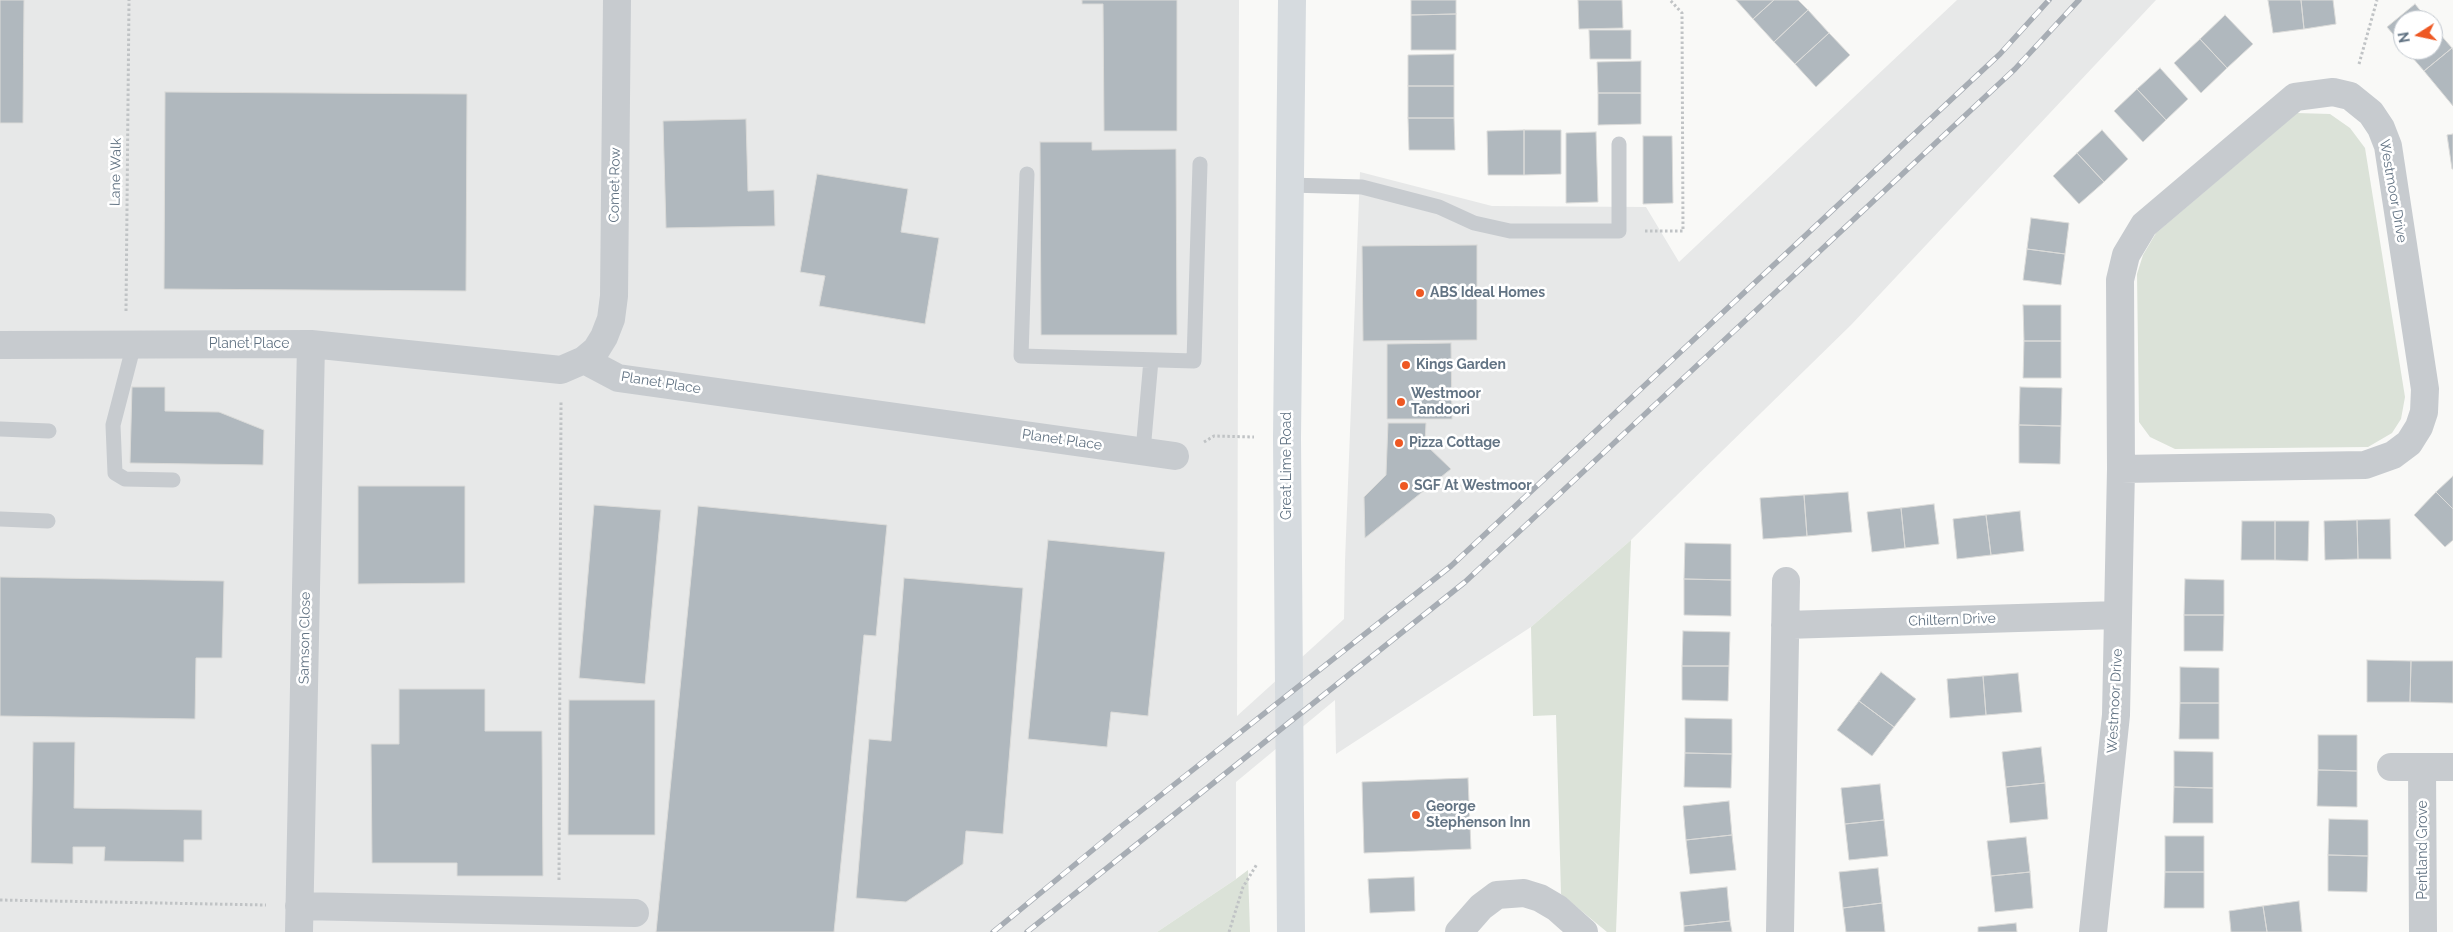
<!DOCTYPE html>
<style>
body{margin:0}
#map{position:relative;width:2453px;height:932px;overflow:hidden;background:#f9f9f7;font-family:Raleway,sans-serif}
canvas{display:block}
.north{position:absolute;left:2393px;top:10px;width:50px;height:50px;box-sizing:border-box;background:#fff;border:1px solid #c1c7ce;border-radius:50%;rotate:260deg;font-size:14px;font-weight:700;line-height:20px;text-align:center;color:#637484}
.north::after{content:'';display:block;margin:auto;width:18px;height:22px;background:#ee5823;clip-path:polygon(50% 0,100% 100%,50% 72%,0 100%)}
</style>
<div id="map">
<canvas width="2453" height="932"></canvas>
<div class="north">N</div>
</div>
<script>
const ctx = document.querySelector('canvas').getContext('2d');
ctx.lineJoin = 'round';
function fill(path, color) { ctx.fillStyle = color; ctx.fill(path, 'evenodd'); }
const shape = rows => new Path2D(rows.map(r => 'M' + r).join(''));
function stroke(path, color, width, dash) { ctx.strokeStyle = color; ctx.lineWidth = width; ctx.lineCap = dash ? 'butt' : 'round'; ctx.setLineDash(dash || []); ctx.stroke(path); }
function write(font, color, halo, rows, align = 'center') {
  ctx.font = font + ' Raleway,sans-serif'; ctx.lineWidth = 5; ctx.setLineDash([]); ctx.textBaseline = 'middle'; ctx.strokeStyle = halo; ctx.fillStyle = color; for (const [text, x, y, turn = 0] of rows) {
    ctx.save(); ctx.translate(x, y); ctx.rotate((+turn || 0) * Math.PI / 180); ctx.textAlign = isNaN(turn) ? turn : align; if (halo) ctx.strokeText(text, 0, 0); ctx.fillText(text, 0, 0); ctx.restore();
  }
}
fill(shape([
 [0,0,1239,0,1237,716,1344,619,1345,561,1360,172,1492,206,1646,207,1679,262,1957,0,2156,0,1851,325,1631,540,1531,627,1336,754,1335,700,1236,782,1236,879,1157,932,0,932]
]), '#e7e8e8');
fill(shape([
 [2297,113,2330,114,2350,128,2365,148,2405,397,2401,419,2392,433,2368,447,2175,449,2150,437,2139,422,2137,274,2143,255,2156,233],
 [1631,540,1616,932,1607,932,1561,894,1556,715,1533,716,1531,627],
 [1248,870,1250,932,1157,932,1236,879]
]), '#dbe2d8');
const building = shape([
 [0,0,24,0,23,123,0,123,0,0],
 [1082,0,1177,0,1177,131,1104,131,1103,4,1082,4,1082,0],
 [1411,0,1456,0,1456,14,1411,15,1411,0],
 [1578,0,1622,0,1623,28,1579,29,1578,0],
 [1736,0,1774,0,1753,19,1736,0],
 [1774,0,1798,0,1808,10,1774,42,1753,19,1774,0],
 [2268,0,2301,0,2304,29,2273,33,2268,0],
 [2301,0,2333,0,2336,24,2304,29,2301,0],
 [2415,4,2428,20,2403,20,2403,46,2387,27,2415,4],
 [1808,10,1829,33,1795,64,1774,42,1808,10],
 [1456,14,1456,50,1411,50,1411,15,1456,14],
 [2225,15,2253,44,2227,68,2200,39,2225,15],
 [2433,26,2452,48,2424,71,2406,50,2433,50,2433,26],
 [1589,30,1631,30,1631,59,1590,59,1589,30],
 [1829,33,1850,55,1816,87,1795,64,1829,33],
 [2200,39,2227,68,2201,93,2174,63,2200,39],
 [2452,48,2453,50,2453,106,2424,71,2452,48],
 [1454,54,1454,86,1408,86,1408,55,1454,54],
 [1641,61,1641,93,1598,93,1597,62,1641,61],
 [2160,68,2188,99,2166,120,2137,89,2160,68],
 [1408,86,1454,86,1454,118,1408,118,1408,86],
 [2137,89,2166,120,2143,142,2114,111,2137,89],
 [165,92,467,94,466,291,164,289,165,92],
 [1598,93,1641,93,1641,124,1598,125,1598,93],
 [1408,118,1454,118,1455,150,1409,150,1408,118],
 [746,119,748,191,774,190,775,226,666,228,663,121,746,119],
 [1524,130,1561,130,1561,174,1524,175,1524,130],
 [1524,130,1524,175,1488,175,1487,131,1524,130],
 [2102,130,2128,159,2104,182,2077,153,2102,130],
 [1596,132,1598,202,1566,203,1566,133,1596,132],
 [2453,134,2453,169,2452,169,2447,135,2453,134],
 [1643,136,1672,136,1673,203,1643,204,1643,136],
 [1040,142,1092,142,1092,150,1176,149,1177,335,1041,335,1040,142],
 [2077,153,2104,182,2079,204,2053,176,2077,153],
 [817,174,908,189,901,232,939,238,925,324,819,306,825,276,800,272,817,174],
 [2031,218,2069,223,2065,254,2027,249,2031,218],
 [1477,245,1477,340,1363,341,1362,246,1477,245],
 [2027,249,2065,254,2061,285,2023,280,2027,249],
 [2023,305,2061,305,2061,341,2024,341,2023,305],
 [2024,341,2061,341,2061,378,2023,378,2024,341],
 [1451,343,1452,419,1387,419,1387,344,1451,343],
 [132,387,165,387,165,411,219,412,264,430,263,465,130,463,132,387],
 [2020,387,2062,388,2061,426,2019,425,2020,387],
 [1388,423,1426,423,1425,444,1451,469,1365,538,1364,497,1386,475,1388,423],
 [2019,425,2061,426,2060,464,2019,463,2019,425],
 [2453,476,2453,509,2436,492,2453,476],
 [358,486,465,486,465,583,358,584,358,486],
 [1848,492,1852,532,1807,536,1804,495,1848,492],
 [2436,492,2453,509,2453,540,2445,547,2414,515,2436,492],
 [1804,495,1807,536,1763,539,1760,498,1804,495],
 [1934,504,1939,544,1905,548,1901,508,1934,504],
 [594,505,661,510,645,684,579,678,594,505],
 [698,506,887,525,876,636,864,635,834,932,656,932,698,506],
 [1901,508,1905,548,1872,552,1867,512,1901,508],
 [2020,511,2024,551,1991,555,1986,515,2020,511],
 [1986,515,1991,555,1957,559,1953,519,1986,515],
 [2390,519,2391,559,2358,559,2357,520,2390,519],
 [2357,520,2358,559,2325,560,2324,521,2357,520],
 [2242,521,2275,521,2275,560,2241,560,2242,521],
 [2275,521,2309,521,2308,561,2275,560,2275,521],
 [1048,540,1165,552,1148,716,1111,712,1107,747,1028,739,1048,540],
 [1685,543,1731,544,1731,580,1684,579,1685,543],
 [0,577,224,581,222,658,196,658,195,719,0,716,0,577],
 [904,578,1023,588,1003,834,966,831,963,864,906,902,856,898,869,739,891,741,904,578],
 [1684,579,1731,580,1731,616,1684,615,1684,579],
 [2185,579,2224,580,2224,615,2184,615,2185,579],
 [2184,615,2224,615,2223,651,2184,651,2184,615],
 [1683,631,1730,632,1729,666,1682,666,1683,631],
 [2367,660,2411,661,2410,702,2367,702,2367,660],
 [2411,661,2453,661,2453,703,2410,702,2411,661],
 [1682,666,1729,666,1728,701,1682,700,1682,666],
 [2180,667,2219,668,2219,703,2180,703,2180,667],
 [1881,672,1916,699,1894,727,1859,701,1881,672],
 [2018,673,2022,712,1986,715,1983,676,2018,673],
 [1983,676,1986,715,1950,718,1947,679,1983,676],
 [399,689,485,689,485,731,542,731,543,876,457,876,457,863,372,863,371,744,399,744,399,689],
 [569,700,655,700,655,835,568,835,569,700],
 [1859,701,1894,727,1872,756,1837,730,1859,701],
 [2180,703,2219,703,2219,739,2179,739,2180,703],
 [1685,718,1732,719,1732,754,1685,753,1685,718],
 [2318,735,2357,735,2357,771,2318,770,2318,735],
 [33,742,75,742,74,808,202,810,202,840,184,840,184,862,104,861,105,847,73,847,73,864,31,863,33,742],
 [2041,747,2045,783,2006,787,2002,752,2041,747],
 [2174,751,2213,752,2213,788,2174,787,2174,751],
 [1685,753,1732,754,1731,788,1684,787,1685,753],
 [2318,770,2357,771,2357,807,2317,806,2318,770],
 [1468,778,1471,849,1364,853,1362,782,1468,778],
 [2045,783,2048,819,2010,823,2006,787,2045,783],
 [1880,784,1884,820,1845,824,1841,788,1880,784],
 [2174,787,2213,788,2213,823,2173,823,2174,787],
 [1729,801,1732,835,1686,840,1683,806,1729,801],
 [2329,819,2368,820,2368,856,2328,855,2329,819],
 [1884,820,1888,856,1849,860,1845,824,1884,820],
 [1732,835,1736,870,1690,874,1686,840,1732,835],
 [2165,836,2204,836,2204,872,2165,872,2165,836],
 [2026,837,2030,872,1991,876,1987,841,2026,837],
 [2328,855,2368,856,2367,892,2328,891,2328,855],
 [1878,868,1882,903,1843,908,1839,872,1878,868],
 [2030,872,2033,908,1995,912,1991,876,2030,872],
 [2165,872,2204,872,2204,908,2164,908,2165,872],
 [1414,877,1415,911,1370,913,1368,879,1414,877],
 [1727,887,1730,921,1684,926,1680,892,1727,887],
 [2299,901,2302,932,2267,932,2263,906,2299,901],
 [1882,903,1885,932,1846,932,1843,908,1882,903],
 [2263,906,2267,932,2231,932,2229,911,2263,906],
 [1730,921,1732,932,1684,932,1684,926,1730,921],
 [2016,923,2017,932,1978,932,1978,927,2016,923]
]);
fill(building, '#b0b8be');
stroke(building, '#dbdbd9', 1);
stroke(shape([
 [2359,64,2377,0],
 [1645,231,1683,231,1682,13,1670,0],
 [126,311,129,0],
 [1204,442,1214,436,1254,437],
 [559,880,561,401],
 [0,900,266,905],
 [1229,932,1243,887,1257,864]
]), '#c0c3c5', 3, [2.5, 2.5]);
stroke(shape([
 [1027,174,1021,356,1194,361,1200,164],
 [1289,185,1362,187,1439,207,1474,223,1510,231,1619,231,1619,144],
 [134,344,113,425,115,473,125,479,173,480],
 [0,429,49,431],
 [1143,451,1151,360],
 [0,519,48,521]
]), '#c7cbcf', 15);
stroke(shape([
 [0,345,311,344,561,370,584,360,596,350,604,337,611,319,614,296,617,0],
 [584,360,618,378,1175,456],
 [1785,625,2118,615],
 [2391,767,2453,767],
 [2422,767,2423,932],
 [299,906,635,913],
 [299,932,311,344],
 [1459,932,1481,907,1497,895,1524,893,1540,898,1557,908,1584,932],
 [1780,932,1786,581],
 [2093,932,2116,715,2121,469,2120,280,2126,255,2144,225,2295,97,2333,92,2350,96,2371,113,2381,128,2388,146,2425,389,2424,412,2419,427,2409,443,2393,455,2365,465,2121,469]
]), '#c7cbcf', 28);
stroke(shape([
 [1291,932,1287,438,1292,0]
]), '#d6dbdf', 28);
const rail = shape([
 [993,932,1123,825,1451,566,2000,54,2049,0],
 [1027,932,1465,582,2015,69,2079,0]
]);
stroke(rail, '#a7adb4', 5.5);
stroke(rail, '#fff', 4, [11]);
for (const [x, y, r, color] of [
 [1420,293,5,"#ee5823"],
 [1406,365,5,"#ee5823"],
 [1401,402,5,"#ee5823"],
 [1399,443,5,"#ee5823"],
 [1404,486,5,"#ee5823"],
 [1416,815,5,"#ee5823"]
]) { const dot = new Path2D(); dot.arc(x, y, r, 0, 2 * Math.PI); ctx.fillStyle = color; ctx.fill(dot); stroke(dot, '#fff', 2); }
write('14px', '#637484', '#fff', [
 ["Lane Walk",116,172,-89],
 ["Comet Row",615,185,-89],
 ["Westmoor Drive",2393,191,80],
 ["Planet Place",249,344],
 ["Planet Place",661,383,9],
 ["Planet Place",1062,440,8],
 ["Great Lime Road",1287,466,-90],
 ["Chiltern Drive",1952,620,-2],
 ["Samson Close",305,638,-89],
 ["Westmoor Drive",2115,701,-87],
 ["Pentland Grove",2423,850,-90]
]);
write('bold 14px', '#637484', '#fff', [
 ["ABS Ideal Homes",1430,293],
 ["Kings Garden",1416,365],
 ["Westmoor",1411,394],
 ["Tandoori",1411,410],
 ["Pizza Cottage",1409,443],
 ["SGF At Westmoor",1414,486],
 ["George",1426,807],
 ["Stephenson Inn",1426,823]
], 'left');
</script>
